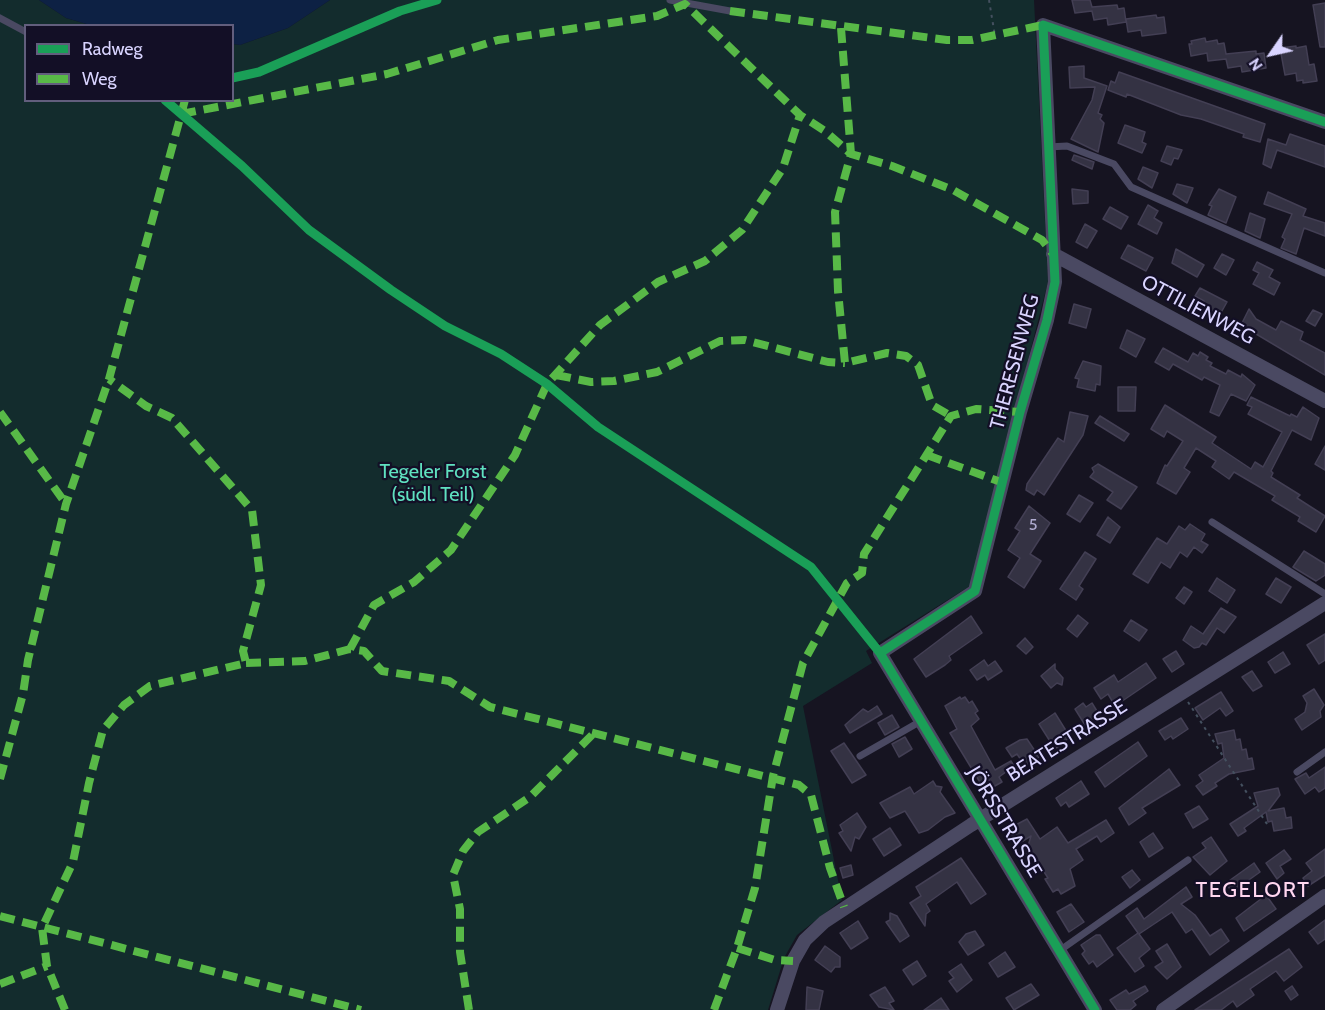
<!DOCTYPE html>
<meta charset="utf-8">
<style>
body{margin:0}
#map{position:relative;width:1325px;height:1010px;overflow:hidden;background:#161421;font-family:Cabin,sans-serif}
canvas{display:block}
.legend{position:absolute;left:24px;top:24px;width:210px;height:78px;box-sizing:border-box;background:#130f26;border:2px solid #625e7d;margin:0;padding:8px 10px;list-style:none;font-size:18px;color:#d9d4ff}
.legend li{display:flex;align-items:center;gap:12px;height:30px}
.legend b{width:30px;border:2px solid #625e7d}
.north{position:absolute;left:1241px;top:24px;width:60px;height:60px;-webkit-text-stroke:4px #130f26;paint-order:stroke;rotate:236deg;font-size:16px;font-weight:700;line-height:24px;text-align:center;color:#d9d4ff}
.north::after{content:'';display:block;margin:auto;width:21px;height:27px;background:#d9d4ff;clip-path:polygon(50% 0,100% 100%,50% 72%,0 100%)}
</style>
<div id="map">
<canvas width="1325" height="1010"></canvas>
<ul class="legend">
<li><b style="height:8px;background:#1a9f57"></b>Radweg</li>
<li><b style="height:8px;background:#58b947"></b>Weg</li>
</ul>
<div class="north">N</div>
</div>
<script>
const ctx = document.querySelector('canvas').getContext('2d');
ctx.lineJoin = 'round';
function fill(path, color) { ctx.fillStyle = color; ctx.fill(path, 'evenodd'); }
const shape = rows => new Path2D(rows.map(r => 'M' + r).join(''));
function stroke(path, color, width, dash) { ctx.strokeStyle = color; ctx.lineWidth = width; ctx.lineCap = dash ? 'butt' : 'round'; ctx.setLineDash(dash || []); ctx.stroke(path); }
function write(font, color, halo, rows, align = 'center') {
  ctx.font = font + ' Cabin,sans-serif'; ctx.lineWidth = 4.5; ctx.setLineDash([]); ctx.textBaseline = 'middle'; ctx.strokeStyle = halo; ctx.fillStyle = color; for (const [text, x, y, turn = 0] of rows) {
    ctx.save(); ctx.translate(x, y); ctx.rotate((+turn || 0) * Math.PI / 180); ctx.textAlign = isNaN(turn) ? turn : align; if (halo) ctx.strokeText(text, 0, 0); ctx.fillText(text, 0, 0); ctx.restore();
  }
}
fill(shape([
 [0,0,39,0,66,18,90,25,26,26,26,100,232,100,233,44,240,45,288,28,330,0,1034,0,1048,282,970,586,866,651,872,663,803,706,842,900,797,935,784,958,768,1010,0,1010]
]), '#132c2d');
fill(shape([
 [39,0,330,0,288,28,240,45,233,44,232,26,90,25,66,18]
]), '#0d2144');
const building = shape([
 [1072,0,1090,0,1092,7,1117,5,1118,9,1124,8,1126,22,1108,25,1107,18,1094,20,1092,11,1075,13,1072,0],
 [1325,3,1325,47,1320,47,1313,5,1325,3],
 [1156,15,1157,18,1164,17,1166,33,1142,36,1141,30,1128,32,1126,19,1156,15],
 [1205,38,1206,42,1217,40,1218,44,1224,43,1226,54,1256,51,1256,54,1264,53,1266,68,1242,72,1241,66,1228,68,1226,59,1208,61,1207,53,1191,56,1189,44,1192,44,1191,41,1205,38],
 [1296,46,1296,48,1306,46,1309,65,1314,64,1317,81,1303,83,1303,80,1297,81,1296,73,1285,75,1280,48,1296,46],
 [1084,66,1084,78,1107,86,1098,113,1102,115,1100,119,1104,123,1098,152,1071,139,1092,100,1095,87,1070,88,1069,67,1084,66],
 [1119,72,1265,124,1260,142,1243,137,1244,134,1201,119,1181,115,1127,94,1126,97,1108,90,1111,81,1115,83,1119,72],
 [1125,125,1145,132,1142,142,1146,144,1142,153,1118,143,1125,125],
 [1290,134,1325,146,1325,167,1277,150,1271,168,1263,164,1268,139,1286,145,1290,134],
 [1167,146,1182,150,1178,159,1174,158,1171,165,1161,161,1167,146],
 [1074,155,1094,162,1092,169,1072,160,1074,155],
 [1143,167,1158,173,1152,188,1138,179,1143,167],
 [1177,184,1193,188,1187,203,1173,194,1177,184],
 [1072,189,1088,191,1088,203,1073,204,1072,189],
 [1219,189,1236,197,1226,223,1208,215,1212,206,1209,205,1219,189],
 [1268,192,1306,209,1303,216,1325,223,1325,236,1304,228,1296,254,1281,248,1285,239,1282,237,1292,214,1264,204,1268,192],
 [1148,205,1158,211,1154,218,1162,223,1157,234,1138,224,1148,205],
 [1110,207,1128,217,1121,229,1103,219,1110,207],
 [1250,213,1265,219,1260,238,1245,231,1250,213],
 [1085,224,1097,231,1087,248,1076,242,1085,224],
 [1128,245,1153,258,1146,271,1121,258,1128,245],
 [1176,249,1204,265,1197,277,1172,263,1176,249],
 [1222,254,1234,260,1226,275,1214,268,1222,254],
 [1257,262,1273,270,1269,277,1280,283,1274,295,1253,284,1259,273,1253,270,1257,262],
 [1200,288,1227,302,1218,318,1200,308,1204,301,1195,296,1200,288],
 [1074,304,1091,309,1086,328,1069,323,1074,304],
 [1249,309,1256,319,1276,330,1281,321,1303,332,1300,340,1325,353,1325,375,1241,325,1249,309],
 [1313,310,1322,314,1315,326,1306,321,1313,310],
 [1127,330,1145,339,1136,357,1120,348,1127,330],
 [1163,348,1188,362,1193,353,1198,356,1200,352,1208,357,1206,360,1212,363,1210,366,1226,374,1228,370,1241,377,1242,374,1255,385,1246,401,1231,394,1219,416,1210,412,1220,385,1204,377,1202,380,1173,364,1169,370,1155,362,1163,348],
 [1083,361,1101,366,1100,385,1096,384,1095,391,1077,387,1079,379,1075,378,1083,361],
 [1118,387,1136,387,1135,411,1118,411,1118,387],
 [1251,397,1290,416,1291,414,1297,417,1303,407,1319,418,1311,440,1292,430,1271,471,1273,473,1271,477,1300,495,1297,498,1325,516,1316,532,1298,521,1300,517,1272,500,1275,496,1234,472,1229,479,1212,467,1216,461,1196,448,1184,468,1190,472,1176,494,1157,483,1165,465,1167,466,1183,441,1167,431,1164,437,1151,429,1165,405,1216,437,1212,443,1251,469,1255,462,1263,467,1282,432,1248,414,1252,407,1247,405,1251,397],
 [1070,412,1088,416,1083,435,1044,495,1037,490,1034,495,1026,490,1027,484,1056,441,1058,438,1064,442,1070,412],
 [1100,416,1129,434,1124,441,1095,423,1100,416],
 [1325,446,1325,470,1315,464,1325,446],
 [1098,464,1137,487,1121,509,1107,500,1113,492,1090,477,1094,472,1092,468,1098,464],
 [1079,495,1093,503,1080,522,1067,514,1079,495],
 [1029,506,1050,523,1030,554,1041,561,1024,588,1008,577,1020,558,1008,550,1020,531,1015,528,1029,506],
 [1108,517,1120,527,1110,543,1097,535,1108,517],
 [1190,524,1205,534,1201,541,1208,545,1202,553,1194,547,1187,557,1180,552,1170,568,1161,562,1148,583,1133,574,1157,538,1167,544,1179,526,1185,530,1190,524],
 [1304,551,1325,564,1325,575,1316,581,1293,567,1304,551],
 [1085,552,1096,559,1079,586,1083,589,1076,600,1060,589,1085,552],
 [1217,578,1235,590,1227,603,1209,591,1217,578],
 [1276,578,1291,587,1281,603,1266,594,1276,578],
 [1184,587,1192,592,1184,604,1176,598,1184,587],
 [1221,608,1236,617,1224,633,1217,628,1206,645,1202,643,1199,647,1194,648,1183,640,1191,626,1203,634,1221,608],
 [1078,615,1088,623,1077,637,1067,629,1078,615],
 [971,616,982,633,949,656,951,660,945,665,926,677,914,659,971,616],
 [1131,620,1147,630,1139,641,1124,631,1131,620],
 [1325,634,1325,660,1319,664,1307,645,1325,634],
 [1025,638,1033,647,1026,654,1017,646,1025,638],
 [1176,651,1184,664,1172,672,1163,659,1176,651],
 [1283,652,1290,664,1275,673,1268,662,1283,652],
 [984,660,988,666,995,661,1002,671,988,680,985,675,977,680,970,670,984,660],
 [1146,663,1156,678,1115,706,1108,694,1101,699,1094,688,1114,675,1118,682,1146,663],
 [1055,664,1055,669,1063,678,1062,685,1057,683,1051,688,1041,676,1055,664],
 [1252,671,1262,686,1253,691,1242,677,1252,671],
 [1314,689,1324,705,1320,711,1321,717,1302,730,1295,719,1305,712,1307,703,1303,696,1314,689],
 [1221,692,1233,711,1226,716,1220,708,1203,720,1195,708,1221,692],
 [960,697,961,699,965,697,969,703,972,701,978,711,975,713,979,719,971,726,995,770,1011,761,1014,766,999,777,1002,782,993,787,989,780,981,784,950,733,957,729,945,706,960,697],
 [1083,703,1086,707,1092,703,1100,716,1085,725,1075,709,1083,703],
 [877,706,882,714,850,733,845,725,863,709,868,712,877,706],
 [1055,713,1070,737,1057,748,1053,746,1039,724,1055,713],
 [892,715,899,727,885,735,878,723,892,715],
 [1181,718,1188,729,1173,739,1171,736,1165,740,1159,731,1181,718],
 [1234,730,1236,740,1240,739,1242,750,1246,749,1248,759,1252,758,1254,769,1229,774,1215,783,1217,786,1203,795,1196,786,1203,781,1199,775,1224,758,1222,743,1218,744,1215,734,1234,730],
 [905,737,912,749,899,757,892,744,905,737],
 [1027,739,1039,757,1025,766,1017,754,1012,757,1006,748,1020,740,1027,739],
 [1138,742,1147,756,1105,787,1095,772,1138,742],
 [844,743,866,775,852,783,831,751,844,743],
 [1325,767,1325,788,1319,792,1315,787,1305,794,1295,779,1306,773,1309,778,1325,767],
 [1169,769,1180,785,1142,808,1146,813,1129,825,1119,808,1169,769],
 [933,781,936,786,942,787,940,792,955,813,945,817,928,830,919,833,905,811,890,818,880,803,910,787,914,794,933,781],
 [1081,781,1089,794,1069,807,1066,802,1061,806,1056,798,1081,781],
 [1278,788,1280,795,1268,811,1284,808,1286,818,1291,817,1292,828,1274,831,1272,821,1268,822,1266,812,1244,828,1246,831,1238,836,1230,824,1258,806,1254,793,1278,788],
 [1199,806,1208,819,1193,828,1185,814,1199,806],
 [857,813,866,827,859,839,855,837,851,851,839,833,843,831,840,825,857,813],
 [1027,819,1040,839,1057,827,1068,843,1106,820,1114,833,1101,842,1097,836,1076,849,1083,860,1070,869,1075,886,1061,894,1058,889,1053,892,1045,879,1048,878,1037,861,1025,856,1031,836,1018,844,1008,829,1027,819],
 [890,828,901,845,884,856,873,839,890,828],
 [1153,833,1163,848,1149,857,1140,842,1153,833],
 [1211,837,1227,861,1210,875,1193,857,1206,848,1202,843,1211,837],
 [1325,849,1325,875,1308,886,1303,878,1312,871,1306,863,1325,849],
 [1284,850,1291,859,1280,866,1284,873,1277,879,1266,863,1284,850],
 [961,858,986,894,971,904,957,882,926,904,930,911,926,914,925,926,910,903,921,896,916,887,961,858],
 [1254,863,1260,872,1232,892,1226,883,1254,863],
 [851,865,853,875,843,878,840,868,851,865],
 [1132,870,1140,880,1130,888,1122,877,1132,870],
 [1186,887,1192,897,1181,904,1195,915,1210,936,1221,929,1229,941,1210,955,1192,929,1186,933,1172,912,1139,934,1150,949,1139,958,1144,966,1135,972,1117,948,1138,933,1126,916,1137,908,1144,919,1186,887],
 [1266,895,1276,909,1244,931,1236,918,1266,895],
 [1071,904,1084,922,1069,932,1057,912,1071,904],
 [890,913,897,916,909,936,900,942,886,922,890,920,890,913],
 [1325,920,1325,939,1318,944,1309,932,1325,920],
 [858,921,868,938,851,949,840,933,858,921],
 [975,931,984,945,968,955,959,942,966,934,975,931],
 [1096,935,1100,935,1113,955,1097,967,1093,961,1089,964,1082,954,1085,951,1081,945,1096,935],
 [1167,944,1181,967,1167,979,1155,967,1163,962,1156,951,1167,944],
 [825,946,840,957,840,967,835,967,831,972,815,960,825,946],
 [1289,949,1302,967,1284,981,1276,971,1250,989,1254,995,1237,1007,1233,1001,1221,1010,1195,1010,1289,949],
 [1005,952,1015,967,998,977,989,963,1005,952],
 [917,961,926,976,913,985,903,970,917,961],
 [961,964,972,980,957,992,949,981,954,978,949,972,961,964],
 [1031,984,1039,995,1014,1010,1006,998,1031,984],
 [1145,986,1148,991,1133,1001,1136,1005,1130,1010,1117,1010,1110,1000,1126,990,1129,994,1145,986],
 [1292,986,1298,995,1291,1000,1285,991,1292,986],
 [807,987,823,991,819,1010,806,1010,807,987],
 [885,987,894,1001,889,1003,894,1010,879,1007,870,995,885,987],
 [941,998,949,1010,924,1010,941,998]
]);
fill(building, '#343243');
stroke(building, '#433f54', 1.5);
stroke(shape([
 [989,0,995,36],
 [1188,702,1267,824]
]), '#44505f', 2, [3, 4.5]);
stroke(shape([
 [670,0,730,11],
 [0,18,26,32],
 [232,78,259,72,400,11,437,0],
 [1048,147,1067,146,1114,164,1131,187,1325,273],
 [1212,522,1325,594],
 [860,756,921,721],
 [1297,772,1325,752],
 [1059,951,1188,860]
]), '#4a4962', 7);
stroke(shape([
 [1053,254,1325,401],
 [777,1010,793,961,805,940,824,922,971,825,1325,603],
 [1095,1010,880,653,975,591,1020,412,1047,320,1055,282,1043,25,1325,122],
 [1163,1010,1325,896]
]), '#4a4962', 14);
stroke(shape([
 [730,11,947,40,972,40,1043,25],
 [841,28,851,154,835,212,838,291,845,363,887,353,906,356,918,365,932,405,951,416],
 [181,114,387,74,498,40,657,16,685,4,800,115,825,131,851,154,892,166,953,190,1042,240,1053,254],
 [556,375,591,382,614,381,657,372,720,341,745,340,828,362,845,363],
 [0,412,66,504],
 [927,455,1001,482],
 [350,649,374,605,414,582,451,550,515,455,547,384,600,325,658,282,705,261,742,230,783,168,800,115],
 [246,663,305,661,350,649,364,651,382,671,449,681,490,707,799,785,811,795,830,868,844,907],
 [0,779,23,694,28,660,66,504,109,379,185,100],
 [0,916,361,1010],
 [737,948,775,960,793,961],
 [0,984,47,966],
 [65,1010,47,966,42,928,73,862,89,783,103,730,124,705,150,686,246,663,243,651,261,585,252,510,172,418,146,406,109,379],
 [469,1010,460,952,460,909,453,875,463,851,478,832,530,797,593,734],
 [714,1010,737,948,755,888,773,776,803,663,847,583,862,573,864,554,951,416,976,409,1020,412]
]), '#58b947', 8, [15, 8]);
stroke(shape([
 [232,78,259,72,400,11,437,0],
 [165,100,242,166,309,230,391,290,445,326,501,354,547,384,598,427,811,567,880,653,1095,1010],
 [880,653,975,591,1020,412,1047,320,1055,282,1043,25,1325,122]
]), '#1a9f57', 9);
write('16px', '#b0acd0', null, [
 ["5",1033,525]
]);
write('20px', '#d9d4ff', '#130f26', [
 ["OTTILIENWEG",1198,310,28],
 ["THERESENWEG",1015,362,-75],
 ["BEATESTRASSE",1067,741,-32],
 ["JÖRSSTRASSE",1004,822,59]
]);
write('20px', '#5fe0c0', '#130f26', [
 ["Tegeler Forst",433,472],
 ["(südl. Teil)",433,495]
]);
ctx.letterSpacing = '1.5px';
write('22px', '#ffd6f0', '#130f26', [
 ["TEGELORT",1253,891]
]);
ctx.letterSpacing = '0px';
</script>
